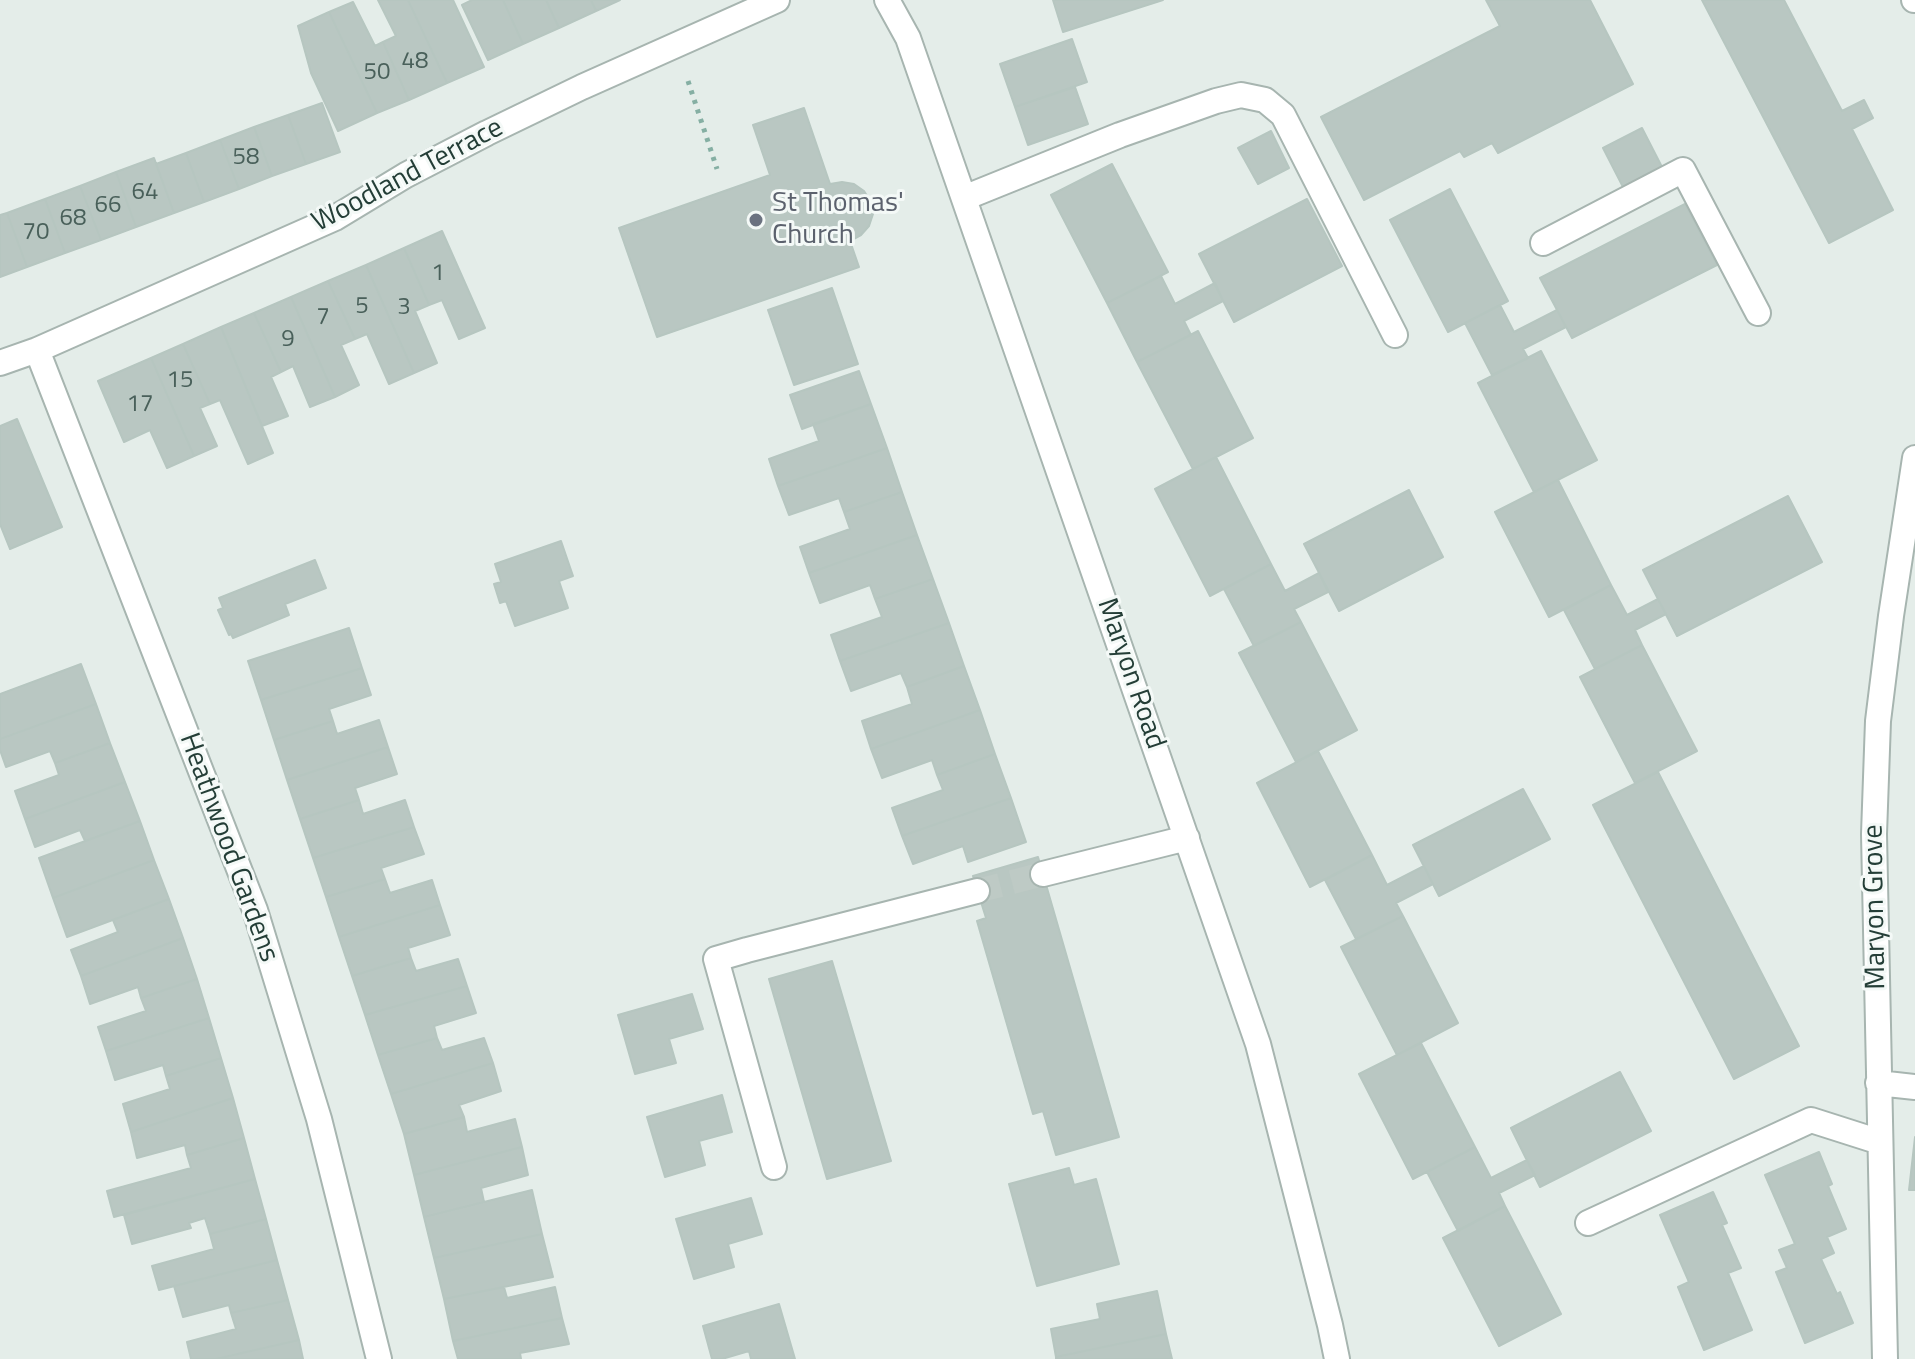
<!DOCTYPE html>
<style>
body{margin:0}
canvas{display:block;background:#e4ede9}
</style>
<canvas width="1915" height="1359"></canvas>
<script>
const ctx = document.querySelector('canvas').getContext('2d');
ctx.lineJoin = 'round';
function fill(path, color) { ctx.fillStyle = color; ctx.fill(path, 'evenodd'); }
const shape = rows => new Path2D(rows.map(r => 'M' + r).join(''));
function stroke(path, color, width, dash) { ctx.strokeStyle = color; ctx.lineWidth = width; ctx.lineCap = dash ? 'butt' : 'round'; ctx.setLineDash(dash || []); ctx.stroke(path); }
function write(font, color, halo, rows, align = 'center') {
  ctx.font = font + ' "Titillium Web",sans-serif'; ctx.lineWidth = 6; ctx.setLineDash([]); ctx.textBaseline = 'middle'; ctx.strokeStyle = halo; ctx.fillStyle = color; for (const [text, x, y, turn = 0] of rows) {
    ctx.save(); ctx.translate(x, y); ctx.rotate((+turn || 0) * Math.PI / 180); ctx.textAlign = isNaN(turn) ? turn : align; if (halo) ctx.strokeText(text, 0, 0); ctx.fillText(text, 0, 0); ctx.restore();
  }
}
const building = shape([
 [378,0,408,0,447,83,409,100,383,42,396,36,378,0],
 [408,0,453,0,484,67,447,83,408,0],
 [472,0,503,0,523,44,488,60,462,5,472,0],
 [503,0,546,0,559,28,523,44,503,0],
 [546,0,591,0,596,11,559,28,546,0],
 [591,0,620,0,596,11,591,0],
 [1053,0,1163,0,1063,32,1053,0],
 [1486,0,1590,0,1633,84,1498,153,1492,143,1464,157,1460,151,1364,200,1321,117,1500,26,1486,0],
 [1702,0,1784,0,1842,111,1864,100,1873,118,1852,129,1893,210,1829,243,1702,0],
 [353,2,375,46,383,42,409,100,377,113,329,12,353,2],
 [329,12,377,113,338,131,311,73,298,26,329,12],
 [1072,39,1087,82,1015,107,1000,64,1072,39],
 [1075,87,1088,124,1028,145,1015,107,1075,87],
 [322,103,340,152,306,164,288,115,322,103],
 [804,108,830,184,842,182,854,184,864,191,871,202,873,214,869,226,861,235,850,241,859,267,657,337,619,228,770,175,753,125,804,108],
 [288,115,306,164,272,176,254,127,288,115],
 [254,127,272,176,239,189,220,140,254,127],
 [1642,128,1662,167,1623,187,1603,148,1642,128],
 [1271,131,1289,168,1258,184,1238,148,1271,131],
 [220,140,239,189,204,202,186,153,220,140],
 [186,153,204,202,174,213,156,164,186,153],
 [154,158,174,213,136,227,116,172,154,158],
 [1112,164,1168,272,1107,303,1051,195,1112,164],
 [116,172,136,227,101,240,80,186,116,172],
 [80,186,101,240,65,253,45,199,80,186],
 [1450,189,1508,301,1448,332,1390,220,1450,189],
 [45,199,65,253,27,267,7,213,45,199],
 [1307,199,1342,266,1234,322,1199,254,1307,199],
 [1685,204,1717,265,1572,338,1540,278,1685,204],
 [7,213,27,267,0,277,0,215,7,213],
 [442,231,485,328,459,339,442,300,429,305,404,248,442,231],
 [404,248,429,305,415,311,437,363,414,373,366,265,404,248],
 [366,265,414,373,389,384,367,334,355,339,328,281,366,265],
 [1161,276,1175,304,1215,283,1223,301,1184,321,1191,335,1137,362,1107,303,1161,276],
 [328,281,355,339,341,345,359,385,335,397,291,297,328,281],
 [832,288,858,364,794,385,768,310,832,288],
 [291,297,335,397,310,407,293,366,281,372,254,313,291,297],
 [1500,305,1514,332,1557,310,1566,327,1523,349,1528,358,1492,375,1465,323,1500,305],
 [254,313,281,372,271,377,288,416,262,426,221,327,254,313],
 [221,327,273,453,248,464,220,400,210,404,183,344,221,327],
 [1198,331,1253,438,1193,469,1137,362,1198,331],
 [183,344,210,404,200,408,217,446,194,456,151,358,183,344],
 [1541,351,1597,460,1534,492,1478,383,1541,351],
 [151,358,194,456,167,468,150,430,124,442,98,381,151,358],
 [859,371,871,404,802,429,790,395,859,371],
 [871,404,887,448,778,486,769,459,819,441,813,424,871,404],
 [17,419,62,527,10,549,0,524,0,426,17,419],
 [887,448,902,492,844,512,839,498,789,515,778,486,887,448],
 [1216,457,1271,564,1210,596,1155,489,1216,457],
 [1558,480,1611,585,1549,617,1495,512,1558,480],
 [1409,490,1443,557,1339,611,1304,544,1409,490],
 [902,492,917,535,809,573,800,547,850,529,844,512,902,492],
 [1788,496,1822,562,1677,636,1643,570,1788,496],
 [917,535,933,579,875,599,870,585,820,603,809,573,917,535],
 [561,541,573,576,559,581,568,608,515,626,506,601,500,603,494,584,501,582,495,564,561,541],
 [315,560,326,588,285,604,289,615,233,638,231,634,229,635,218,610,223,608,219,598,315,560],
 [1271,564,1285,591,1319,573,1328,592,1294,609,1301,622,1254,646,1224,589,1271,564],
 [933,579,949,623,840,661,831,635,882,617,875,599,933,579],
 [1611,585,1627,615,1658,599,1666,614,1635,630,1642,645,1595,669,1564,610,1611,585],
 [1301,622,1357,730,1296,762,1239,653,1301,622],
 [949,623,964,666,907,687,901,673,851,691,840,661,949,623],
 [349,628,362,668,261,700,248,661,349,628],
 [1642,645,1697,751,1635,783,1580,677,1642,645],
 [81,664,96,704,0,739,0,694,81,664],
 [964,666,980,710,871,749,862,721,912,704,907,687,964,666],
 [362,668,371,695,329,709,333,721,274,740,261,700,362,668],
 [96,704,110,743,55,763,50,751,6,767,0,750,0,739,96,704],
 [980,710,995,754,937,775,932,760,882,778,871,749,980,710],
 [379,720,388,747,287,780,274,740,333,721,337,734,379,720],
 [110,743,125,782,25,819,15,791,59,775,55,763,110,743],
 [388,747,397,774,355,788,359,800,300,819,287,780,388,747],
 [1318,751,1372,855,1310,887,1257,783,1318,751],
 [995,754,1011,798,902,836,892,808,943,790,937,775,995,754],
 [1658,772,1799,1046,1734,1079,1593,805,1658,772],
 [125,782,140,821,85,841,80,830,35,847,25,819,125,782],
 [1523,789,1550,839,1439,896,1413,845,1523,789],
 [1011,798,1026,842,968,862,963,846,913,864,902,836,1011,798],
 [359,800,363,814,405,800,414,827,313,858,300,819,359,800],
 [140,821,154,860,53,898,39,858,140,821],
 [414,827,424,854,381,868,385,879,326,897,313,858,414,827],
 [1372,855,1387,885,1424,866,1433,884,1396,903,1403,916,1356,939,1325,880,1372,855],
 [1038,857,1119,1137,1056,1155,1043,1111,1033,1114,977,921,986,918,973,876,1038,857],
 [154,860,169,899,67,937,53,898,154,860],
 [385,879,390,893,432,880,440,905,339,937,326,897,385,879],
 [169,899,183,938,81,976,71,950,118,932,113,920,169,899],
 [440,905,450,935,408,948,411,958,352,976,339,937,440,905],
 [1403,916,1458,1023,1397,1055,1341,947,1403,916],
 [183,938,197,979,141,998,138,987,90,1004,81,976,183,938],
 [411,958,416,971,458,959,467,986,365,1015,352,976,411,958],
 [832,961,891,1161,827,1179,769,979,832,961],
 [197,979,209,1018,106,1051,98,1027,146,1011,141,998,197,979],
 [467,986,476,1013,434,1026,437,1038,378,1055,365,1015,467,986],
 [692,994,703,1029,669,1039,676,1063,635,1074,618,1015,692,994],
 [209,1018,221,1058,166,1076,163,1065,115,1080,106,1051,209,1018],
 [437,1038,442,1050,484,1038,493,1063,391,1094,378,1055,437,1038],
 [1421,1043,1475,1147,1413,1179,1359,1074,1421,1043],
 [221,1058,233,1098,131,1132,123,1104,170,1089,166,1076,221,1058],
 [493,1063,501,1091,459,1105,464,1117,404,1134,391,1094,493,1063],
 [1620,1072,1651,1131,1540,1187,1511,1128,1620,1072],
 [722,1095,732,1132,699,1141,705,1165,665,1177,647,1117,722,1095],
 [233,1098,244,1138,187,1155,185,1145,137,1158,131,1132,233,1098],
 [464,1117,467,1132,515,1119,522,1147,414,1175,404,1134,464,1117],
 [1915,1137,1915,1190,1909,1190,1915,1137],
 [244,1138,255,1179,114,1217,107,1191,191,1168,187,1155,244,1138],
 [522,1147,528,1175,481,1188,484,1202,424,1217,414,1175,522,1147],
 [1475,1147,1491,1178,1527,1160,1535,1175,1499,1193,1505,1206,1458,1231,1427,1172,1475,1147],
 [1819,1152,1832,1184,1828,1186,1846,1229,1827,1237,1834,1253,1821,1259,1837,1294,1840,1292,1853,1323,1805,1343,1776,1272,1787,1268,1779,1250,1795,1244,1765,1175,1819,1152],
 [1069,1168,1074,1185,1096,1179,1119,1264,1037,1286,1009,1184,1069,1168],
 [255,1179,266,1219,210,1234,205,1218,189,1223,191,1228,132,1244,124,1215,255,1179],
 [532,1190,542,1234,434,1258,424,1217,532,1190],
 [1713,1192,1727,1223,1722,1225,1741,1268,1728,1273,1752,1330,1704,1350,1678,1287,1689,1282,1660,1215,1713,1192],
 [751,1198,762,1234,728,1244,734,1267,694,1279,676,1219,751,1198],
 [1505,1206,1561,1314,1499,1346,1443,1238,1505,1206],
 [266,1219,277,1260,159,1290,152,1266,214,1249,210,1234,266,1219],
 [542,1234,553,1277,444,1299,434,1258,542,1234],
 [277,1260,288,1300,231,1313,229,1305,183,1317,174,1286,277,1260],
 [504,1287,507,1298,555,1287,562,1318,453,1341,444,1299,504,1287],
 [1157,1291,1166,1334,1056,1357,1051,1329,1100,1319,1097,1304,1157,1291],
 [288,1300,299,1340,216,1359,191,1359,187,1342,236,1329,231,1313,288,1300],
 [779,1304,795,1359,751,1359,749,1351,722,1359,712,1359,703,1326,779,1304],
 [562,1318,569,1344,520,1353,521,1359,458,1359,453,1341,562,1318],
 [1166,1334,1172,1359,1056,1359,1056,1357,1166,1334],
 [299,1340,303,1359,216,1359,299,1340]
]);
fill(building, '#b9c7c2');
stroke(building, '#b6c6c0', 2);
stroke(shape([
 [977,891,1043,874]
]), '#becac5', 24, [24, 12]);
const minor = shape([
 [887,0,908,38,1258,1044,1330,1325,1337,1359],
 [1914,0,1915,0],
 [964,198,1120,135,1216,101,1241,95,1265,100,1283,115,1395,335],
 [1543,243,1683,170,1758,313],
 [37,350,255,910,319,1119,379,1359],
 [0,363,37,350,335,218,406,175,487,133,582,87,777,0],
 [1043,874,1187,838],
 [1878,1083,1915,1087],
 [774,1167,716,959,747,950,977,891],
 [1588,1223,1811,1120,1880,1142],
 [1885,1359,1874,834,1878,721,1891,616,1915,458]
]);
stroke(minor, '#a7b5b0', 28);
stroke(shape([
 [688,81,717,169]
]), '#85afa3', 5, [4, 6]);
stroke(minor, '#fff', 24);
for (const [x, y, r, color] of [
 [756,220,8,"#6b7280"]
]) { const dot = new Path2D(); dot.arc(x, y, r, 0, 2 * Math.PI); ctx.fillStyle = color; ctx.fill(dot); stroke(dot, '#f4f9f7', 3); }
write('24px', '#49605a', null, [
 ["48",415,62],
 ["50",377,73],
 ["58",246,158],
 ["64",145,193],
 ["66",108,206],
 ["68",73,219],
 ["70",36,233],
 ["1",438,274],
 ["5",362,307],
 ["3",404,308],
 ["7",323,318],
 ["9",288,340],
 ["15",180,381],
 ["17",140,405]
]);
write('28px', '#243e37', '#f4f9f7', [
 ["Woodland Terrace",408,176,-28],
 ["Maryon Road",1130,674,71],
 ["Heathwood Gardens",228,848,70],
 ["Maryon Grove",1876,907,-91]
]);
write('28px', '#5b616d', '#f4f9f7', [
 ["St Thomas'",772,204],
 ["Church",772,236]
], 'left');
</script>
